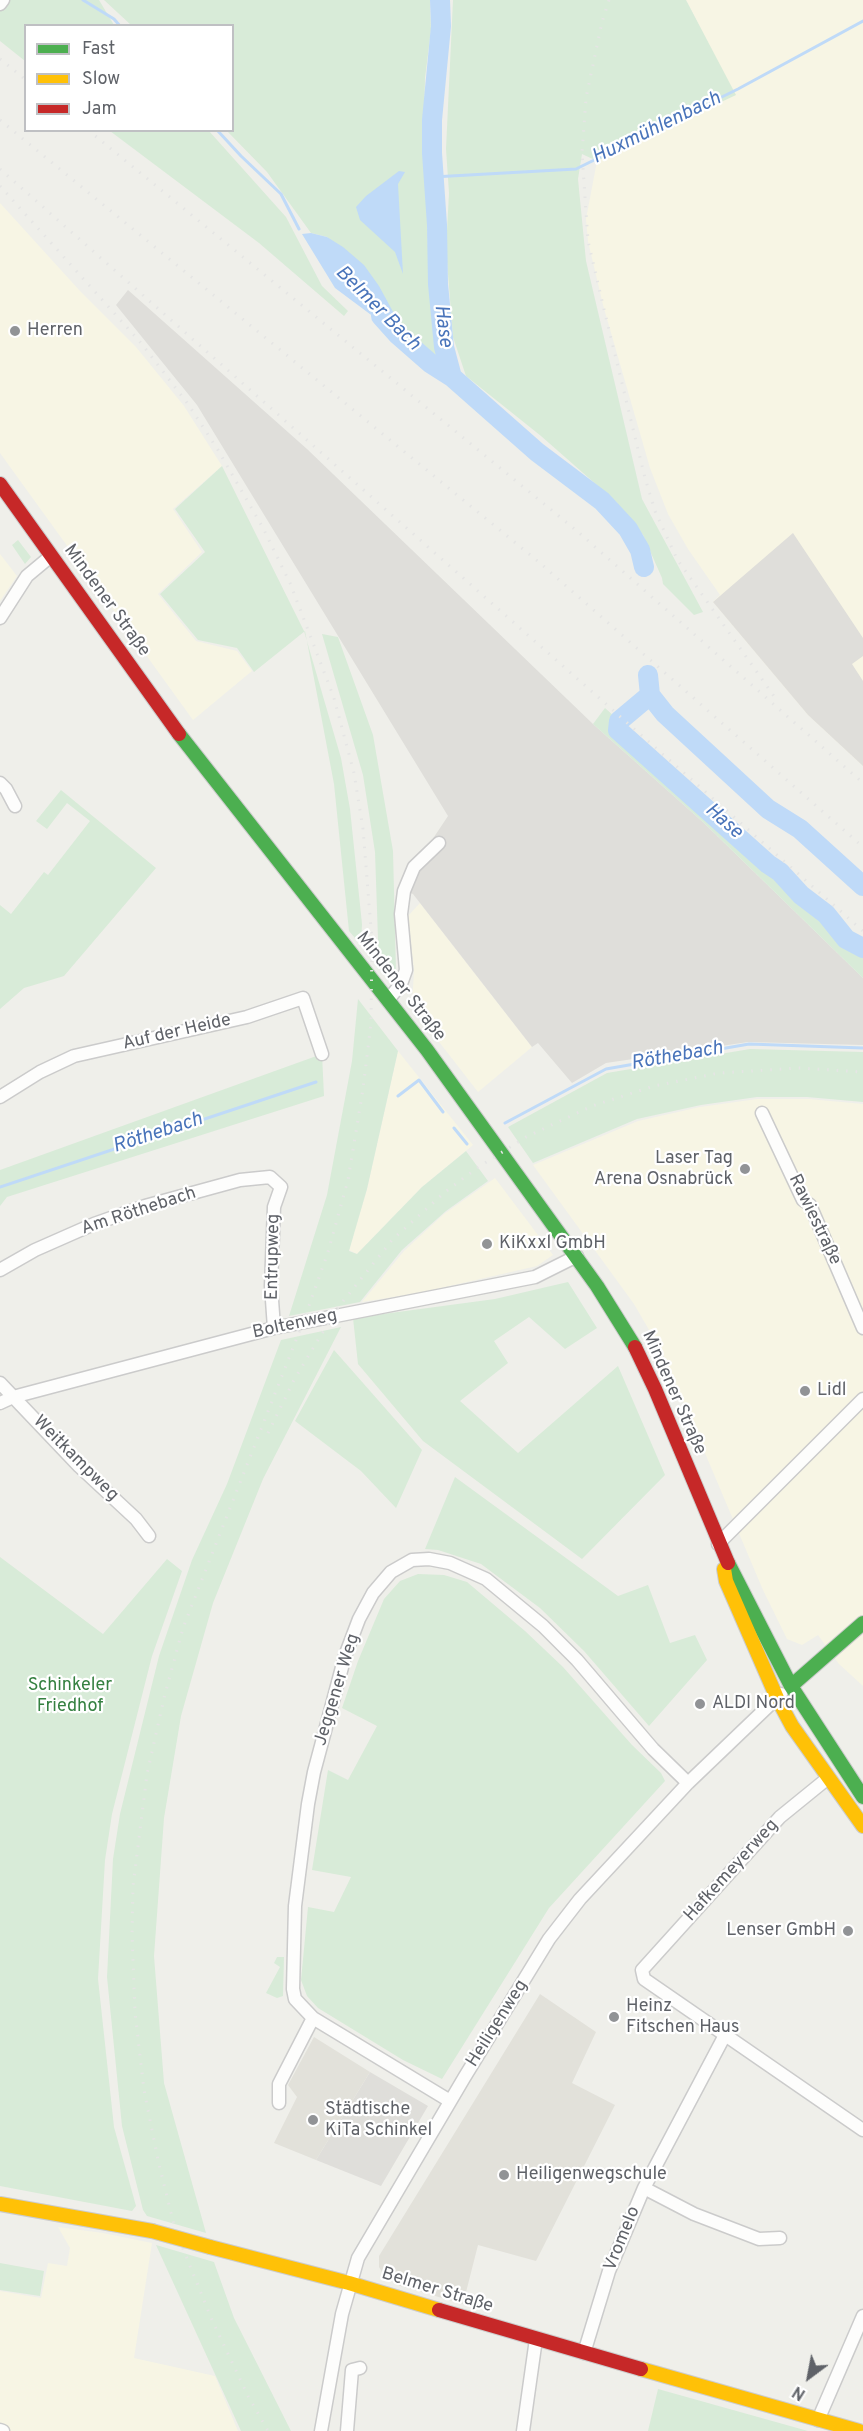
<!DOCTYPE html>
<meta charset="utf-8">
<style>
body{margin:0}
#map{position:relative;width:863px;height:2431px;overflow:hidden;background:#efefea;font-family:Overpass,sans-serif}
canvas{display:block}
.legend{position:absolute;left:24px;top:24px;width:210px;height:108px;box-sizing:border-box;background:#fff;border:2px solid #bfc0c3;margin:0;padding:8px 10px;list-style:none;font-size:18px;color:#5f6268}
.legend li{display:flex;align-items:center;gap:12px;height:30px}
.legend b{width:30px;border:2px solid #bfc0c3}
.north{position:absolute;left:779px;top:2347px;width:60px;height:60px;-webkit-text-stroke:4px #fff;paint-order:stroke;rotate:212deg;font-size:16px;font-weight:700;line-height:24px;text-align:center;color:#5f6268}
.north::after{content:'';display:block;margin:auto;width:21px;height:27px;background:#5f6268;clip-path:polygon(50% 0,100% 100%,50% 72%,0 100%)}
</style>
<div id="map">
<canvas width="863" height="2431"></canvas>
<ul class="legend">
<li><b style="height:8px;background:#4caf50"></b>Fast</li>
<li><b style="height:8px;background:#ffc107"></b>Slow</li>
<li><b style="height:8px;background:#c62828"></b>Jam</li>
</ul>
<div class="north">N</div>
</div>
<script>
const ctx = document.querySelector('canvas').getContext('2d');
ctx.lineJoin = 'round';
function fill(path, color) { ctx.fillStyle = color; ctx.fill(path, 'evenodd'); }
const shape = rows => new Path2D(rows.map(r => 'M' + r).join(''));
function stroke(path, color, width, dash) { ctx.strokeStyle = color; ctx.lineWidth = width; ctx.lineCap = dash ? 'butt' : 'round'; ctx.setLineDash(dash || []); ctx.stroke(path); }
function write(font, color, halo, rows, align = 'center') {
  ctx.font = font + ' Overpass,sans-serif'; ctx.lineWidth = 4.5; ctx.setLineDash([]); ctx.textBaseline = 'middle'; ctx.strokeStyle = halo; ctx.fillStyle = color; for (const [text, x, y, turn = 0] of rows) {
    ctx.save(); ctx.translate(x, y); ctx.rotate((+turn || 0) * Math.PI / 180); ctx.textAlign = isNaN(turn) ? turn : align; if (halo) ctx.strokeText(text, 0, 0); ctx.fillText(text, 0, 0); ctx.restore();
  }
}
fill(shape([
 [686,0,863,0,863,766,808,715,713,602,720,595,688,549,668,514,650,468,603,305,588,241,586,219,597,161,735,95],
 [0,203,80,291,136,347,184,406,222,466,173,509,202,552,158,594,196,641,237,651,252,671,193,720,0,453],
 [0,554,17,576,0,601],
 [420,903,532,1047,478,1092,412,1007,414,970,408,916],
 [398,1051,473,1145,422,1187,357,1254,349,1250,367,1189],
 [757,1099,809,1099,863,1104,863,1686,839,1664,818,1635,802,1645,787,1639,763,1590,663,1354,634,1304,533,1165,638,1121,700,1107],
 [495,1178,553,1255,537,1266,419,1293,362,1302,404,1251,444,1214],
 [58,2227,103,2233,152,2243,134,2358,215,2376,238,2431,0,2431,0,2291,41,2298,48,2263,67,2266,70,2248]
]), '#f7f5e4');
fill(shape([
 [128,290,307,449,593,724,704,823,863,978,863,1045,748,1042,606,1063,572,1083,538,1043,532,1047,413,894,404,891,414,867,448,816,197,405,116,305],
 [793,533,863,638,863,656,852,664,863,681,863,766,808,715,713,602],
 [370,2072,428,2106,381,2186,316,2160]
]), '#dfdeda');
fill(shape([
 [540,1994,596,2032,572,2083,615,2105,536,2261,478,2245,463,2304,397,2285,385,2277,379,2267,379,2256],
 [314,2037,370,2072,316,2160,274,2143,297,2097,288,2085]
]), '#e2e1da');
fill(shape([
 [0,0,99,0,114,25,26,26,25,61,0,41],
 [104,0,430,0,431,30,425,78,424,124,428,247,437,361,398,328,397,319,327,237,311,233,267,172,227,131,232,130,232,26,131,25],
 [453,0,686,0,736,95,597,161,582,154,578,179,586,261,642,499,703,612,694,615,663,584,662,578,643,535,615,501,541,436,466,376,453,337,446,249,449,193,446,149],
 [110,131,209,131,286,217,322,286,348,311,344,316,259,243],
 [222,466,304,631,341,758,350,809,362,924,361,945,349,931,334,784,305,631,254,672,237,648,198,640,160,594,205,552,175,509],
 [18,540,31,557,25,564,12,545],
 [322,634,338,637,373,735,393,851,396,971,390,976,383,973,379,968,375,852,363,775],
 [605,708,863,941,863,978,704,823,593,724],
 [61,790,156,868,64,976,24,988,0,1009,0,905,11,914,44,872,48,875,90,821,67,803,47,829,36,821],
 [358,999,398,1051,367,1189,349,1251,357,1254,422,1187,466,1151,488,1181,446,1211,402,1250,360,1302,289,1316,327,1195,352,1061],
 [750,1049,863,1052,863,1102,807,1097,757,1097,701,1105,637,1119,533,1163,508,1127,607,1073],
 [322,1054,324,1096,7,1197,0,1206,0,1170],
 [568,1282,597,1328,565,1349,529,1317,494,1341,508,1363,460,1401,518,1453,618,1366,665,1475,582,1559,423,1441,358,1364,353,1318,495,1299],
 [341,1327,263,1479,213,1603,181,1716,164,1818,154,1956,164,2083,206,2233,147,2216,143,2210,122,2126,107,1977,113,1859,120,1814,159,1656,192,1560,227,1484,281,1340],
 [334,1350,422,1450,396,1508,361,1471,295,1421],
 [455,1477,618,1596,648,1585,670,1643,695,1635,707,1660,649,1726,584,1651,540,1608,481,1564,438,1550,425,1549],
 [0,1557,103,1634,167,1559,182,1571,152,1656,112,1814,105,1860,98,1979,114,2127,136,2206,132,2211,0,2186],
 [418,1574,444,1575,467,1582,525,1631,563,1667,632,1745,661,1773,665,1781,549,1908,442,2079,403,2060,318,2008,307,1996,301,1980,308,1907,334,1912,351,1877,312,1870,328,1770,348,1780,377,1726,342,1708,358,1661,384,1599,400,1581],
 [277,1957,284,1957,283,1996,277,1998,266,1993,280,1967,274,1963],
 [156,2245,214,2262,234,2318,291,2431,241,2431],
 [0,2263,44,2271,40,2296,0,2290],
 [658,2389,808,2431,648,2431]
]), '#d8ebd8');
fill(shape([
 [399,171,405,172,398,184,403,274,395,252,360,220,356,207,366,196],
 [311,233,327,237,343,247,364,265,379,286,397,319,398,335,335,288,302,234]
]), '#bfdaf8');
stroke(shape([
 [83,0,114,19,120,26],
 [217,130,241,156,281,194,299,229],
 [433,177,576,169,738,89,863,21],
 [398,1096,419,1080,443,1112],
 [505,1123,606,1069,749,1044,863,1048],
 [454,1128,467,1144],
 [0,1187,316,1082]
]), '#bfdaf8', 3);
stroke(shape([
 [440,0,441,26,432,120,432,153,437,225,438,284,444,347,452,377,537,452,602,501,628,529,640,550,644,567],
 [381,316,398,335,430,363,452,377],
 [648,675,650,695,665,714,768,809,800,829,863,886],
 [650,695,619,721,618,730,768,864,780,872,801,895,826,914,846,939,863,948]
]), '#bfdaf8', 20);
const street = shape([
 [0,4,3,0],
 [0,618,27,576,51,556],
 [0,783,6,789,15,806],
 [388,1000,401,984,406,970,401,914,404,891,414,867,439,843],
 [0,1097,40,1072,74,1056,247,1017,303,998,322,1054],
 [762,1113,803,1200,810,1205,863,1328],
 [0,1270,35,1250,94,1224,145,1206,240,1180,270,1177,281,1187,274,1207,271,1286,274,1328],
 [0,1383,79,1466,136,1519,149,1536],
 [0,1403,13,1397,274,1328,535,1277,577,1256],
 [718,1544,863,1399],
 [828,1778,780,1817,642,1970,644,1979,863,2130],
 [450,2101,313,2018,295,1999,293,1989,295,1906,308,1804,314,1772,345,1656,359,1619,373,1593,391,1572,412,1560,429,1559,450,1563,486,1579,543,1626,577,1660,653,1749,688,1783],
 [279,2103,279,2084,313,2018],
 [644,2188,694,2214,759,2239,780,2238],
 [584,2353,609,2271,644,2188,725,2035],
 [818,2420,863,2316],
 [0,2430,3,2431],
 [321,2431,342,2314,358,2258,464,2078,549,1939,580,1899,688,1783,781,1694],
 [347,2431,352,2370,360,2368],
 [523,2431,536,2339]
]);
const fast = shape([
 [179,734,427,1050,597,1286,635,1347],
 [728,1563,791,1686,863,1797],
 [791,1686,863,1623]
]);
const slow = shape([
 [724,1569,726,1581,777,1698,792,1726,863,1826],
 [0,2204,152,2231],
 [210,2247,349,2283,439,2310],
 [641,2369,859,2431]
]);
const jam = shape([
 [0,484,179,734],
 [635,1347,655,1389,728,1563],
 [439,2310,641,2369]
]);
stroke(street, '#cbcbcb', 15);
stroke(fast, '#ccc', 16);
stroke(slow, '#ccc', 16);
stroke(jam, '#ccc', 16);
stroke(street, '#fdfdfc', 12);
stroke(fast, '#4caf50', 14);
stroke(slow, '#ffc107', 14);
stroke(jam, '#c62828', 14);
stroke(shape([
 [609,0,602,22,586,98,582,153,588,241,603,305,645,478,655,511,677,559,776,699],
 [0,59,26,80],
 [0,120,540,563,863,847],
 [88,130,577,531,863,783],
 [0,169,863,931],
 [0,186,141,343,188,404,218,450,263,528,290,583,334,698,354,773,363,829,372,941,371,1023,363,1089,348,1180,328,1252,305,1317,183,1628,165,1694,147,1774,133,1886,132,1933,135,2013,144,2090,158,2160,175,2229,212,2320,248,2396,268,2431],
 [268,1433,294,1380,336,1310,393,1239,445,1192,477,1168,526,1137,592,1106,654,1086,719,1073,799,1068,863,1072]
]), '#e5e5e4', 3, [1.5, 8]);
const slowBridge = shape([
 [152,2231,210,2247]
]);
stroke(slowBridge, '#ccc', 16, []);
stroke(slowBridge, '#ffc107', 14);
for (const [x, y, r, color] of [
 [15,331,6,"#919396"],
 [745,1169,6,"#919396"],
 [487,1244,6,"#919396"],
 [805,1391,6,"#919396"],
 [700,1704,6,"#919396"],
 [848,1931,6,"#919396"],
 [614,2017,6,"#919396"],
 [313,2120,6,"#919396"],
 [504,2175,6,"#919396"]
]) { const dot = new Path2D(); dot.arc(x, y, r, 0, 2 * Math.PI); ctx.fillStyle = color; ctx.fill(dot); stroke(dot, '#fff', 2); }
write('18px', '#5f6268', '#fff', [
 ["Herren",27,331],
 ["Laser Tag",733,1159,"right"],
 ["Arena Osnabrück",733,1180,"right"],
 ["KiKxxl GmbH",499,1244],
 ["Lidl",817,1391],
 ["ALDI Nord",712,1704],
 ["Lenser GmbH",836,1931,"right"],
 ["Heinz",626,2007],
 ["Fitschen Haus",626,2028],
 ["Städtische",325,2110],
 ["KiTa Schinkel",325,2131],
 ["Heiligenwegschule",516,2175]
], 'left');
write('18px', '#5f6268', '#fff', [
 ["Mindener Straße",106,601,54],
 ["Mindener Straße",400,987,52],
 ["Auf der Heide",177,1033,-13],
 ["Am Röthebach",139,1212,-18],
 ["Rawiestraße",814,1220,64],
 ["Entrupweg",274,1257,-89],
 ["Boltenweg",295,1325,-12],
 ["Mindener Straße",673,1393,66],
 ["Weitkampweg",75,1459,45],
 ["Jeggener Weg",338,1690,-73],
 ["Hafkemeyerweg",732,1871,-48],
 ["Heiligenweg",498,2024,-58],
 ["Vromelo",623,2239,-68],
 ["Belmer Straße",437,2291,17]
]);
write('18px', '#358141', '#fff', [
 ["Schinkeler",70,1686],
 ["Friedhof",70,1707]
]);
write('italic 20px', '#4974ba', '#fff', [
 ["Huxmühlenbach",657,129,-26],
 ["Belmer Bach",377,309,45],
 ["Hase",442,326,83],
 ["Hase",723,822,41],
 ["Röthebach",677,1057,-10],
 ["Röthebach",158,1134,-18]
]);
</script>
